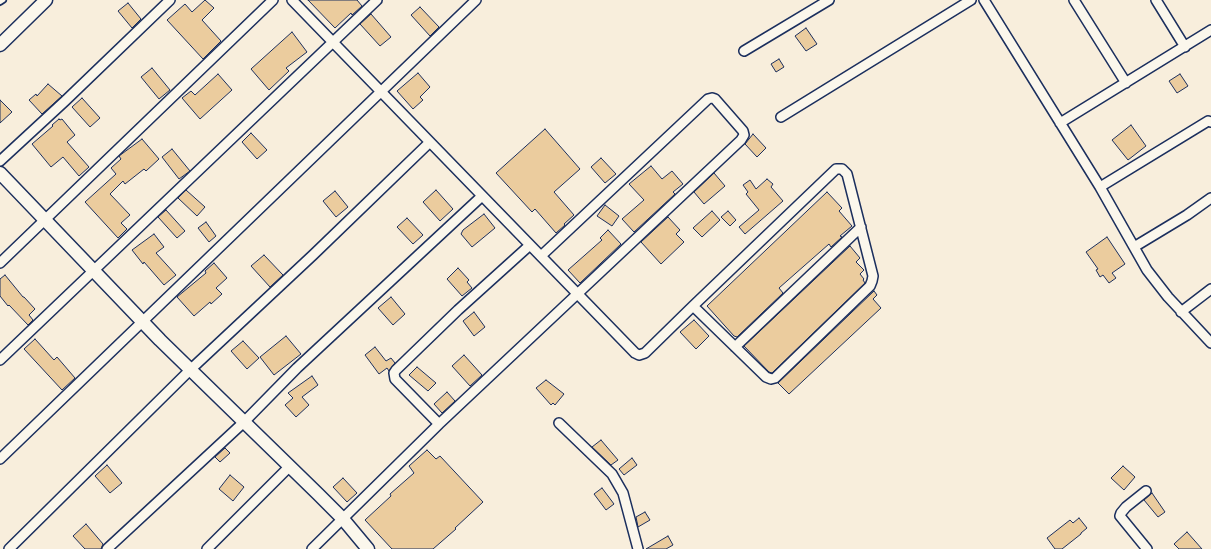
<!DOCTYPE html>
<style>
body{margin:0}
canvas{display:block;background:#f8eedc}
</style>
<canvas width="1211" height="549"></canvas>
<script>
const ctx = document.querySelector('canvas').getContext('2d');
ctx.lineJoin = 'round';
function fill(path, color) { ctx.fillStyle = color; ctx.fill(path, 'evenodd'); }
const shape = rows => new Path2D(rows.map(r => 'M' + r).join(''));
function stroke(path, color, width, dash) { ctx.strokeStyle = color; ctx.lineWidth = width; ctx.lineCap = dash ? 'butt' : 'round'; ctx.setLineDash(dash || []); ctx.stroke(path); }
const building = shape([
 [205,0,214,8,202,20,221,41,203,59,167,20,185,4,192,12,205,0],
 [308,0,357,0,362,6,352,15,351,13,335,28,308,0],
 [128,3,141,19,132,28,118,11,128,3],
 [420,7,439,27,430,36,411,15,420,7],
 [371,14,391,37,380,46,360,24,371,14],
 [806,28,817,44,806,51,795,36,806,28],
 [292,32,307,52,286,68,289,71,269,90,251,69,292,32],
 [779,59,784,67,776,72,771,64,779,59],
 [152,68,170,90,159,99,141,77,152,68],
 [418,73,430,87,420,97,423,100,413,109,397,91,418,73],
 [218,74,232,90,200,119,182,98,191,91,195,95,218,74],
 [1180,74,1188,86,1177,93,1169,81,1180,74],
 [48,84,62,96,42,114,29,100,36,94,37,96,48,84],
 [82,98,100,118,90,127,72,107,82,98],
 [0,100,12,112,0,123,0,100],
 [59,119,60,120,62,119,75,135,67,142,89,167,79,176,63,157,51,167,32,144,53,126,52,125,59,119],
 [1131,125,1146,146,1128,160,1112,140,1131,125],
 [545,129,580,169,554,192,574,215,564,224,565,225,556,233,535,209,532,212,496,173,545,129],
 [251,133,267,150,257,159,242,142,251,133],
 [753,134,766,148,757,157,745,144,753,134],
 [142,139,159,159,146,171,144,169,125,184,123,181,110,194,130,215,121,223,127,229,118,238,85,202,116,174,111,168,121,159,119,156,142,139],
 [172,149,190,171,179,179,162,157,172,149],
 [601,158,616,174,605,183,591,167,601,158],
 [651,166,662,179,672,171,683,184,673,192,675,194,634,232,622,219,644,200,629,184,651,166],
 [714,173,725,186,704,204,694,192,714,173],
 [767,179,773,184,771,187,783,201,745,234,739,227,759,210,746,194,748,192,743,185,750,180,756,189,767,179],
 [186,190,205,207,197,216,178,198,186,190],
 [436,190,453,209,440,221,423,202,436,190],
 [335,191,348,207,336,217,323,201,335,191],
 [827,192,842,208,839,211,852,226,840,236,842,237,831,247,829,244,779,288,783,293,737,337,734,336,707,306,827,192],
 [605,205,619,216,612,226,597,216,605,205],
 [166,210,185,231,177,238,158,217,166,210],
 [712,211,720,220,702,237,693,228,712,211],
 [728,211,736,220,730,226,721,217,728,211],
 [484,214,495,228,472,247,461,234,463,230,484,214],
 [668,217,680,230,676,234,684,242,661,264,641,242,668,217],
 [407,218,423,235,413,244,397,227,407,218],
 [206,222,216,236,209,242,198,228,206,222],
 [608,230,621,244,580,283,568,270,602,240,600,238,608,230],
 [154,234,164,247,156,253,176,275,164,285,144,262,143,264,132,250,154,234],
 [1107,237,1125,264,1112,273,1116,278,1109,283,1103,275,1100,277,1096,270,1098,269,1086,252,1107,237],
 [850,246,860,258,856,262,864,270,860,274,864,279,863,280,865,283,772,373,769,372,744,346,850,246],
 [264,255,283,275,270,287,251,266,264,255],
 [214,263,227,278,216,288,222,294,211,304,210,302,194,316,177,297,206,273,205,271,214,263],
 [458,268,469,280,467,282,472,288,462,296,447,279,458,268],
 [5,275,23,297,24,297,35,309,29,315,33,320,28,325,9,305,8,306,0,296,0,279,5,275],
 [874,291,877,295,873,299,881,308,789,394,778,383,874,291],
 [391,297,405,314,393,325,378,308,391,297],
 [474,312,485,327,474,336,463,321,474,312],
 [694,320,709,336,696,349,680,332,694,320],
 [286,336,301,354,274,375,260,357,286,336],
 [35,339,54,360,57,357,75,378,62,390,24,349,35,339],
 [243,341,259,358,247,369,231,351,243,341],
 [375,347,386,361,391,358,395,363,389,371,387,368,379,374,365,355,375,347],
 [464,355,482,375,470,386,452,366,464,355],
 [417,367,436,383,428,391,409,375,417,367],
 [312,376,318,385,302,397,309,405,296,417,285,405,293,398,288,393,312,376],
 [546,380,564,394,555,405,553,403,551,405,536,388,546,380],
 [447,392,455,401,442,413,434,404,447,392],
 [601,440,618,460,611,465,592,447,601,440],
 [225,448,230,453,220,462,215,457,225,448],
 [427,450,436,459,440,456,483,502,455,528,456,529,433,549,392,549,365,520,391,496,390,494,414,473,409,466,427,450],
 [632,458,637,465,624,475,619,469,632,458],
 [107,465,122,483,110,493,95,476,107,465],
 [1123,466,1135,477,1124,490,1111,478,1123,466],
 [230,475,244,487,233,501,219,489,230,475],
 [343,478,357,493,347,502,333,487,343,478],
 [602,488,614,504,606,510,594,494,602,488],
 [1152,493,1165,512,1158,517,1144,500,1152,493],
 [645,512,650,520,638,527,636,517,645,512],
 [1079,518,1087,528,1081,533,1081,534,1062,549,1055,549,1047,538,1070,520,1073,523,1079,518],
 [86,524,103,544,101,549,85,549,73,536,86,524],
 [1187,532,1202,549,1179,549,1174,544,1187,532],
 [668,536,673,545,666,549,646,549,668,536]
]);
fill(building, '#ebcc9e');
stroke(building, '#1b2f5e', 1);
const lane = shape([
 [0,2,3,0]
]);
const street = shape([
 [292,0,635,353,639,355,645,353,693,306,836,169,842,169,847,174,873,276,872,281,870,286,775,378,771,379,766,377,693,306],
 [984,0,1100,187,1147,270,1168,297,1211,343],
 [1074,0,1126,83],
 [1156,0,1185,47],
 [744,51,829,0],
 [781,117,971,0],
 [1060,123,1211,30],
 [0,161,65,101,170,0],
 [1100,187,1208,121,1211,122],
 [1134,247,1187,215,1211,198],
 [0,263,273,0],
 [1181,312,1211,289],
 [735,347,861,227],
 [0,360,377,0],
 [559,423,612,474,623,493,638,549],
 [439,424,395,379,394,373,396,370,458,310,530,245],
 [0,459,476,0],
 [1146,491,1126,507,1121,513,1120,516,1147,549],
 [9,549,190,370,313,255,430,142],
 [107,549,244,422,297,368,482,196],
 [207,549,290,466],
 [312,549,439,424,741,140,744,135,743,131,715,99,712,98,708,99,541,256]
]);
const secondary = shape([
 [0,45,46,0],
 [0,173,160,340,318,494,343,519,368,549]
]);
stroke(lane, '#1b2f5e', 8);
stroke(street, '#1b2f5e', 12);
stroke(secondary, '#1b2f5e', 15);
stroke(lane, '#fbf7ec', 4.5);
stroke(street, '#fbf7ec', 9);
stroke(secondary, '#fbf7ec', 12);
</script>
